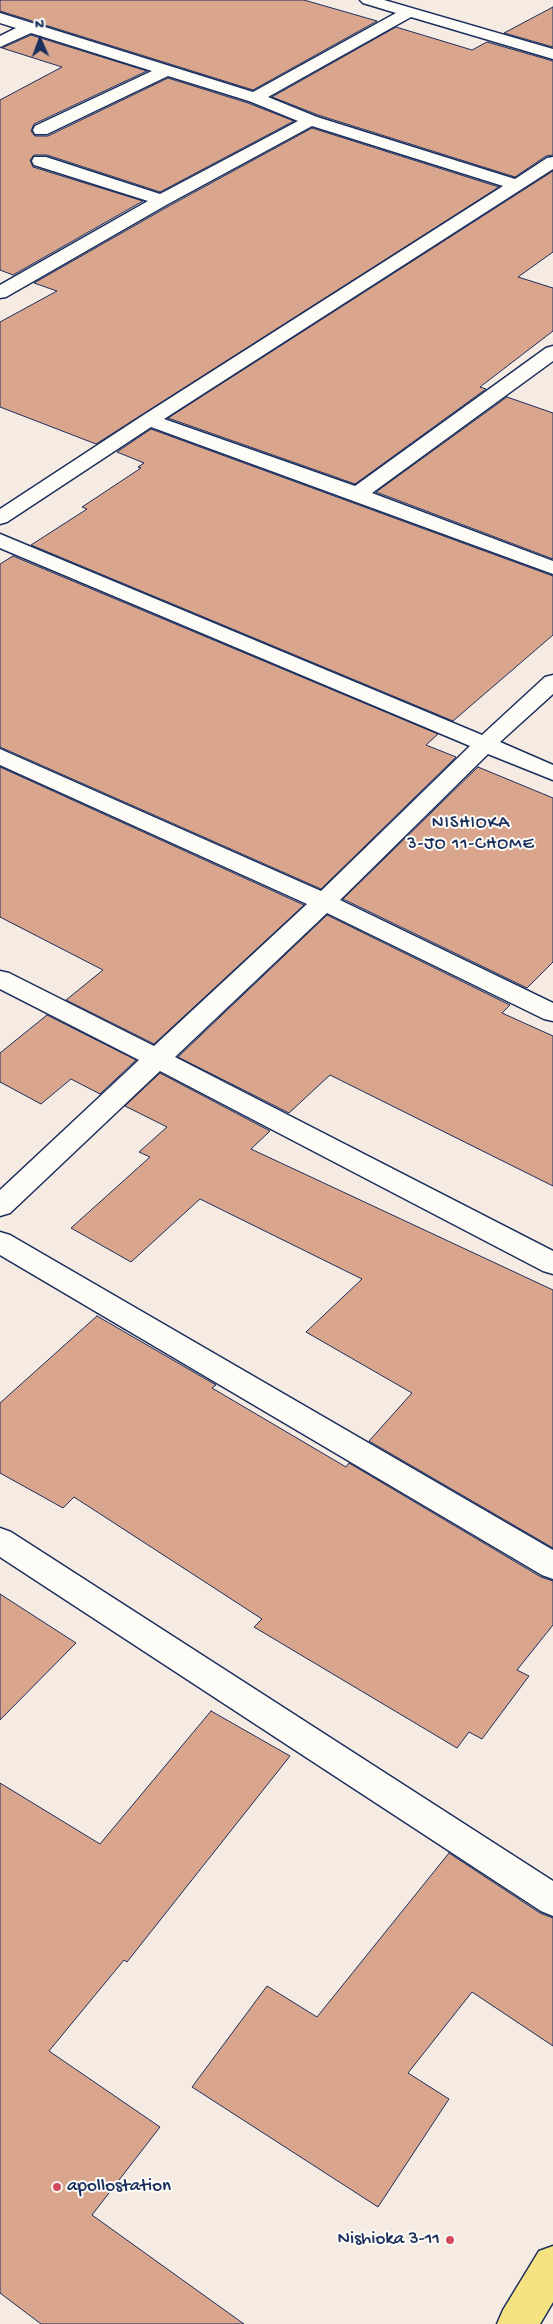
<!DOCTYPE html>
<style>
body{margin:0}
#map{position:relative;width:553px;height:2324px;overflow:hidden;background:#f6ebe2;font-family:"Gochi Hand",sans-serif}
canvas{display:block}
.north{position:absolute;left:15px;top:15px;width:50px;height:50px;-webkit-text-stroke:4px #fdfcf7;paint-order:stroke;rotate:358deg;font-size:14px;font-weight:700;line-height:20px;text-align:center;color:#1b2f5e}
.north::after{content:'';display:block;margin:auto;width:18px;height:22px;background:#1b2f5e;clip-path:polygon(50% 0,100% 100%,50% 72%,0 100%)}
</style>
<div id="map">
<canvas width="553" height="2324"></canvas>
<div class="north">N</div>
</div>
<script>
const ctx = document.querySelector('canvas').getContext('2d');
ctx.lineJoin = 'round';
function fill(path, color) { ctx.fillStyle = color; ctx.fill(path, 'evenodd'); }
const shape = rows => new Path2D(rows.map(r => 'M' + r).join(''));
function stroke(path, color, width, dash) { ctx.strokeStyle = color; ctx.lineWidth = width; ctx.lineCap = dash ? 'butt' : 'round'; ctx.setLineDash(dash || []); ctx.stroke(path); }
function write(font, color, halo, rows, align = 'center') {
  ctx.font = font + ' "Gochi Hand",sans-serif'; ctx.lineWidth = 4; ctx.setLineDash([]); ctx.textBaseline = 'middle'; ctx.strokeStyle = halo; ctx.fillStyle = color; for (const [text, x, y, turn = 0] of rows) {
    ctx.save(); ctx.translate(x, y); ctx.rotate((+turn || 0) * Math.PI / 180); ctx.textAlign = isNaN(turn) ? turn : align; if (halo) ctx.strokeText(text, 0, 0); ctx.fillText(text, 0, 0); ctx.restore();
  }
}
const building = shape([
 [0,0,304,0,377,21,253,90,0,11,0,0],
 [553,7,553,47,504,33,553,7],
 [396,27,472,50,487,42,553,61,553,155,546,156,515,177,318,115,272,97,396,27],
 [31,35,147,71,34,124,31,131,35,136,48,136,168,78,248,103,294,121,160,192,47,155,34,155,30,160,33,167,143,201,13,275,0,270,0,100,62,67,2,48,31,35],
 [312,128,499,187,96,444,0,407,0,322,57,291,34,283,169,206,312,128],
 [553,171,553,252,518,277,553,288,553,331,480,387,486,389,355,484,168,418,553,171],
 [507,397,553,413,553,559,376,492,507,397],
 [151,429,553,576,553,635,453,721,31,545,87,509,82,507,141,468,138,467,144,463,117,452,151,429],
 [13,556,438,734,426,745,456,757,321,889,0,747,0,564,13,556],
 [0,767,304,905,154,1044,66,1000,103,970,0,917,0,767],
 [478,767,553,798,553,962,527,988,343,899,478,767],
 [327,915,510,1005,502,1013,553,1036,553,1186,330,1075,289,1113,178,1057,327,915],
 [47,1015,136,1060,100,1094,71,1079,41,1104,0,1082,0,1053,47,1015],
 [160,1073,270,1131,251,1149,553,1290,553,1548,369,1441,412,1393,306,1332,362,1279,200,1199,131,1262,71,1228,150,1157,139,1152,167,1127,125,1106,160,1073],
 [97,1316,216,1385,212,1388,346,1467,349,1463,541,1577,553,1581,553,1625,517,1670,529,1676,482,1739,469,1732,457,1748,254,1627,262,1619,74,1497,63,1508,0,1473,0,1403,97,1316],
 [0,1594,76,1643,0,1720,0,1594],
 [211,1711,290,1756,127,1962,124,1960,49,2051,160,2127,92,2215,244,2324,41,2324,0,2293,0,1783,100,1844,211,1711],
 [449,1853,540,1913,553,1918,553,2046,472,1992,408,2073,449,2099,378,2207,192,2087,267,1986,317,2017,449,1853]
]);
fill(building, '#d9a68d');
stroke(building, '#1b2f5e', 1);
const minor = shape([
 [360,0,384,0,553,49,553,59,411,17,268,97,317,117,515,179,547,158,553,157,553,169,164,419,355,486,546,348,553,346,553,361,372,493,553,561,553,574,151,427,7,522,0,524,0,509,142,416,503,186,312,126,168,204,6,297,0,298,0,285,148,201,34,165,32,161,34,157,46,157,160,194,298,121,249,101,168,76,47,134,35,134,33,130,35,126,152,71,31,33,0,47,0,36,16,28,0,23,0,13,253,92,396,13,363,3,360,0],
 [0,534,482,735,545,677,553,675,553,694,500,742,553,765,553,780,488,754,340,900,553,1003,553,1021,544,1019,327,913,175,1057,553,1251,553,1274,543,1271,160,1071,10,1213,0,1216,0,1190,139,1060,0,989,0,971,9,973,154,1046,307,904,0,765,0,749,321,891,470,746,0,548,0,534],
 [0,1232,10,1235,553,1550,553,1579,542,1575,0,1255,0,1232],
 [0,1528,11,1532,553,1881,553,1916,541,1911,0,1557,0,1528]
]);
const major = shape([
 [553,2246,553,2302,540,2324,497,2324,503,2310,539,2251,553,2246]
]);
stroke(minor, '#1b2f5e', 3);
stroke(major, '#1b2f5e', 3);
fill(minor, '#fdfcf7');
fill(major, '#f5e381');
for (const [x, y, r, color] of [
 [57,2187,5,"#d1495b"],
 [450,2240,5,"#d1495b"]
]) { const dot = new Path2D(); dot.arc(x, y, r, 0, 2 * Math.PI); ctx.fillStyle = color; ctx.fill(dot); stroke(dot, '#fdfcf7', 2); }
ctx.letterSpacing = '1px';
write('18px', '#1b2f5e', '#fdfcf7', [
 ["NISHIOKA",471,824],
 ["3-JO 11-CHOME",471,845]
]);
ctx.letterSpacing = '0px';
write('19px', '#1b2f5e', '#fdfcf7', [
 ["apollostation",67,2187],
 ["Nishioka 3-11",440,2240,"right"]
], 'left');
</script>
